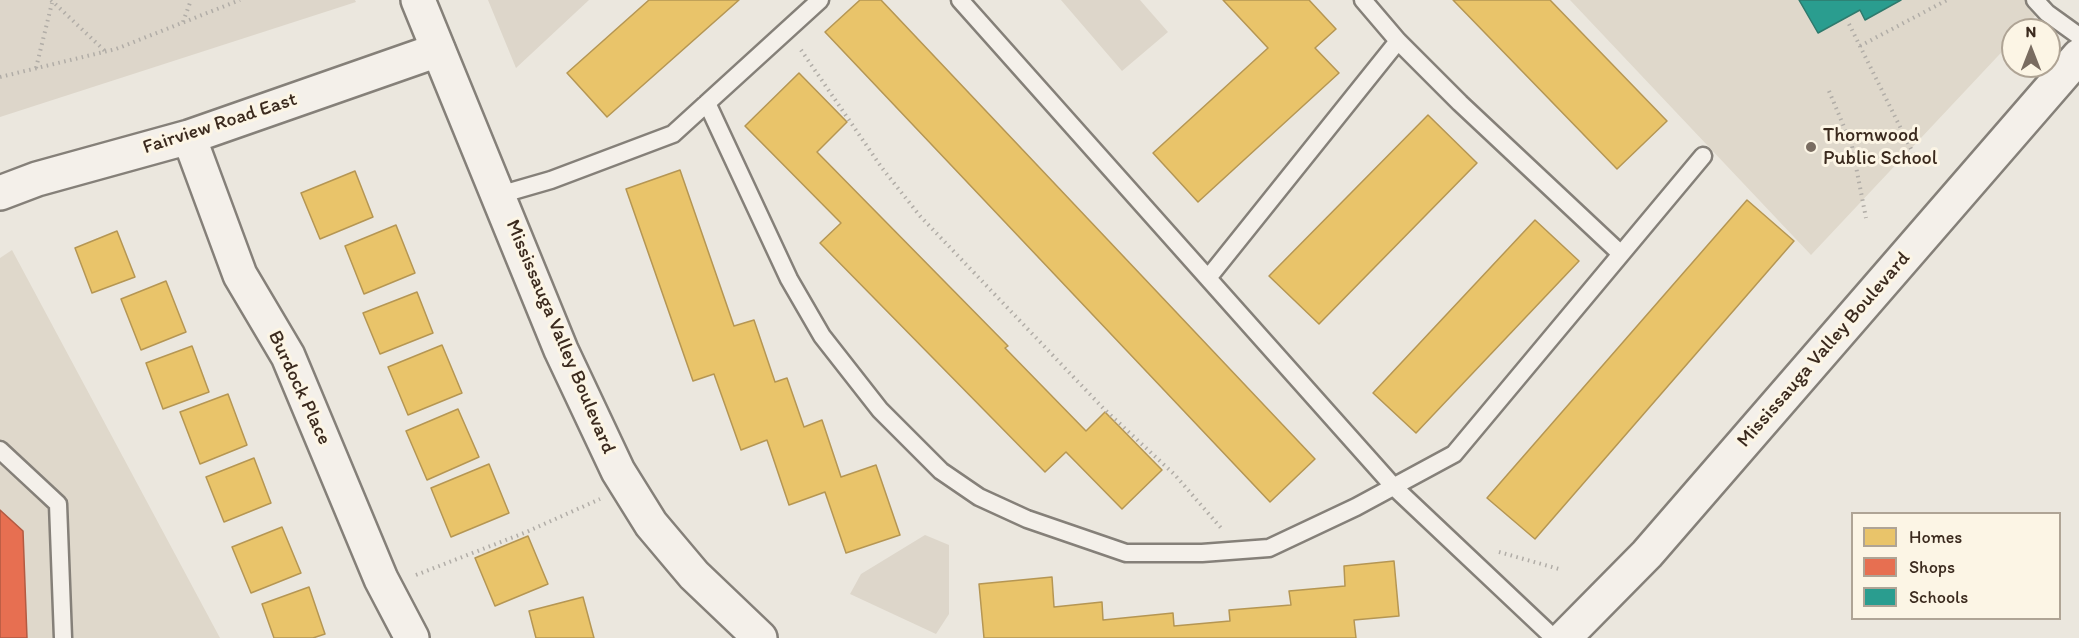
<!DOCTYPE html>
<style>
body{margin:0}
#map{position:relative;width:2079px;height:638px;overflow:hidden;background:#ebe7de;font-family:Itim,sans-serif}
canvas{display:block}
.legend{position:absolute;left:1851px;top:512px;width:210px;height:108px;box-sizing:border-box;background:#fcf5e5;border:2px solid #afa495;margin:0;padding:8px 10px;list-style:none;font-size:18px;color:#3b2a1e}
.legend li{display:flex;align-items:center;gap:12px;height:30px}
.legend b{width:30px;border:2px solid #afa495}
.north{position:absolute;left:2001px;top:18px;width:60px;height:60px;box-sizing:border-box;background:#fcf5e5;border:2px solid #afa495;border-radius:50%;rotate:0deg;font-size:16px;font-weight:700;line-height:24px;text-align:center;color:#3b2a1e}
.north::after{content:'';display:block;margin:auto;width:21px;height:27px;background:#796c61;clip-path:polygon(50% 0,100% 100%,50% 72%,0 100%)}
</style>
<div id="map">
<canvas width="2079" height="638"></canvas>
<ul class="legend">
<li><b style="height:16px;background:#e9c46a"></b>Homes</li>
<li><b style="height:16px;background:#e76f51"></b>Shops</li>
<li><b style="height:16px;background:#2a9d8f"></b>Schools</li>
</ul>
<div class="north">N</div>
</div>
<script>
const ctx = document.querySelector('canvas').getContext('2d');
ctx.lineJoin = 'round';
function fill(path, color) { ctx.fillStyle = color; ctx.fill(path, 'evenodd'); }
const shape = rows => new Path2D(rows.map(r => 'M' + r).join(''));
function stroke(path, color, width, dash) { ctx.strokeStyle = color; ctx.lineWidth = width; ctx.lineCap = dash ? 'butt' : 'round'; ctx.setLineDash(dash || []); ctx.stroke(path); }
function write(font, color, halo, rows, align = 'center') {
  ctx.font = font + ' Itim,sans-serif'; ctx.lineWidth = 6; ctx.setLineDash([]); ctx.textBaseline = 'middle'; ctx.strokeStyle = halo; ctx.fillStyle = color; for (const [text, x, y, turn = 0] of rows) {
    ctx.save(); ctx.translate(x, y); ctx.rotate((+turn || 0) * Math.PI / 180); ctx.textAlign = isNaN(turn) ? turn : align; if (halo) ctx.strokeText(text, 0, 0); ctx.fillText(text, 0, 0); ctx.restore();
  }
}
fill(shape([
 [1570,0,2050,0,2022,30,2013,30,2013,40,1811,255],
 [12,250,220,638,0,638,0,258]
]), '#dfd8cb');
fill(shape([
 [0,0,355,0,356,2,0,117],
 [488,0,589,0,516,68],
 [1061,0,1140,0,1168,32,1122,71],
 [925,535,949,545,949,614,936,634,850,594,861,574]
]), '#ddd6ca');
const homes = shape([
 [649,0,739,0,607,117,567,73,649,0],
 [860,0,881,0,1315,459,1270,502,825,32,860,0],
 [1223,0,1309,0,1336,29,1315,48,1339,73,1198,202,1153,153,1268,48,1223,0],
 [1453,0,1550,0,1667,121,1617,169,1453,0],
 [799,73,847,122,817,152,1008,346,1005,348,1086,431,1105,412,1162,470,1122,509,1066,452,1045,472,820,243,841,223,745,126,799,73],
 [1428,115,1477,163,1319,324,1269,276,1428,115],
 [680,170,734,326,754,320,775,382,787,378,804,427,822,420,841,477,876,465,900,535,846,553,825,492,789,505,767,440,741,450,714,374,693,381,626,189,680,170],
 [355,171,373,217,320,239,301,193,355,171],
 [1747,200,1794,241,1535,539,1487,498,1747,200],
 [1535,220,1579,261,1416,433,1373,393,1535,220],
 [396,225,415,273,364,294,345,246,396,225],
 [117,231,135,277,92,293,75,248,117,231],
 [166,281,186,332,141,350,121,299,166,281],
 [417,292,433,333,380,354,363,313,417,292],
 [442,345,462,393,408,415,388,367,442,345],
 [192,346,209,392,163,409,146,363,192,346],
 [228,394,247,445,200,464,180,412,228,394],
 [458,409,479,457,427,480,406,431,458,409],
 [254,458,271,503,224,522,206,477,254,458],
 [489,464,509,513,451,537,431,488,489,464],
 [282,527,301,573,251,593,232,547,282,527],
 [528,536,548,584,495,606,475,558,528,536],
 [1394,561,1399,616,1354,620,1356,638,984,638,979,584,1052,577,1054,607,1102,602,1103,620,1173,613,1174,626,1230,621,1229,610,1291,605,1289,591,1345,586,1344,566,1394,561],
 [309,587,325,634,313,638,274,638,262,604,309,587],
 [583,597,594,638,536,638,529,611,583,597]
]);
fill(homes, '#e9c46a');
stroke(homes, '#b59653', 1.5);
const shops = shape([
 [0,510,23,531,27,638,0,638,0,510]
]);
fill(shops, '#e76f51');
stroke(shops, '#b35a42', 1.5);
const schools = shape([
 [1799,0,1901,0,1865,20,1860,10,1818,33,1799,0]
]);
fill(schools, '#2a9d8f');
stroke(schools, '#2f7a6d', 1.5);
const lane = shape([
 [960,0,1394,487,1554,638],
 [1363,0,1398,41,1460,103,1621,254],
 [2035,0,2047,13,2079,36],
 [707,103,789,279,822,336,880,410,941,471,979,497,1027,519,1126,553,1202,553,1269,548,1356,507,1454,454,1703,156],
 [499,195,551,180,673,134,820,0],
 [1208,278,1398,41],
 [0,450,58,504,63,638]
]);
const street = shape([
 [189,137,240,275,288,356,381,579,412,638],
 [0,193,37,179,189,137,438,50]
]);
const secondary = shape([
 [418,0,561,350,618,471,651,524,694,575,760,638],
 [1564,638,1647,554,2079,56]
]);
stroke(lane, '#858079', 21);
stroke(street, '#858079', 38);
stroke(secondary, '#858079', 38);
stroke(shape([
 [51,0,106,52],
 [183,22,191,0],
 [1849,24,1917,161],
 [1860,46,1947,0],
 [801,50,882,168,920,216,1103,408,1175,475,1221,528],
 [36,68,52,3],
 [0,77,116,49,240,0],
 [1829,91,1852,146,1866,218],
 [1499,552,1559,569],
 [416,575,524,533,600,499]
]), '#b1ada7', 4, [1.5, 4.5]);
stroke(lane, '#f4f0ea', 16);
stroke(street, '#f4f0ea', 33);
stroke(secondary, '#f4f0ea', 33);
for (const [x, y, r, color] of [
 [1811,147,6,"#796c61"]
]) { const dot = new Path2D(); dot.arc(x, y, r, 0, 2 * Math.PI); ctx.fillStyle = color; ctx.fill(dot); stroke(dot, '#fcf5e5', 2); }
write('20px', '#3b2a1e', '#fcf5e5', [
 ["Fairview Road East",220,124,-18],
 ["Mississauga Valley Boulevard",560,337,67],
 ["Mississauga Valley Boulevard",1824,350,-49],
 ["Burdock Place",299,388,65]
]);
write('20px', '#3b2a1e', '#fcf5e5', [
 ["Thornwood",1823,136],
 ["Public School",1823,159]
], 'left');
</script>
